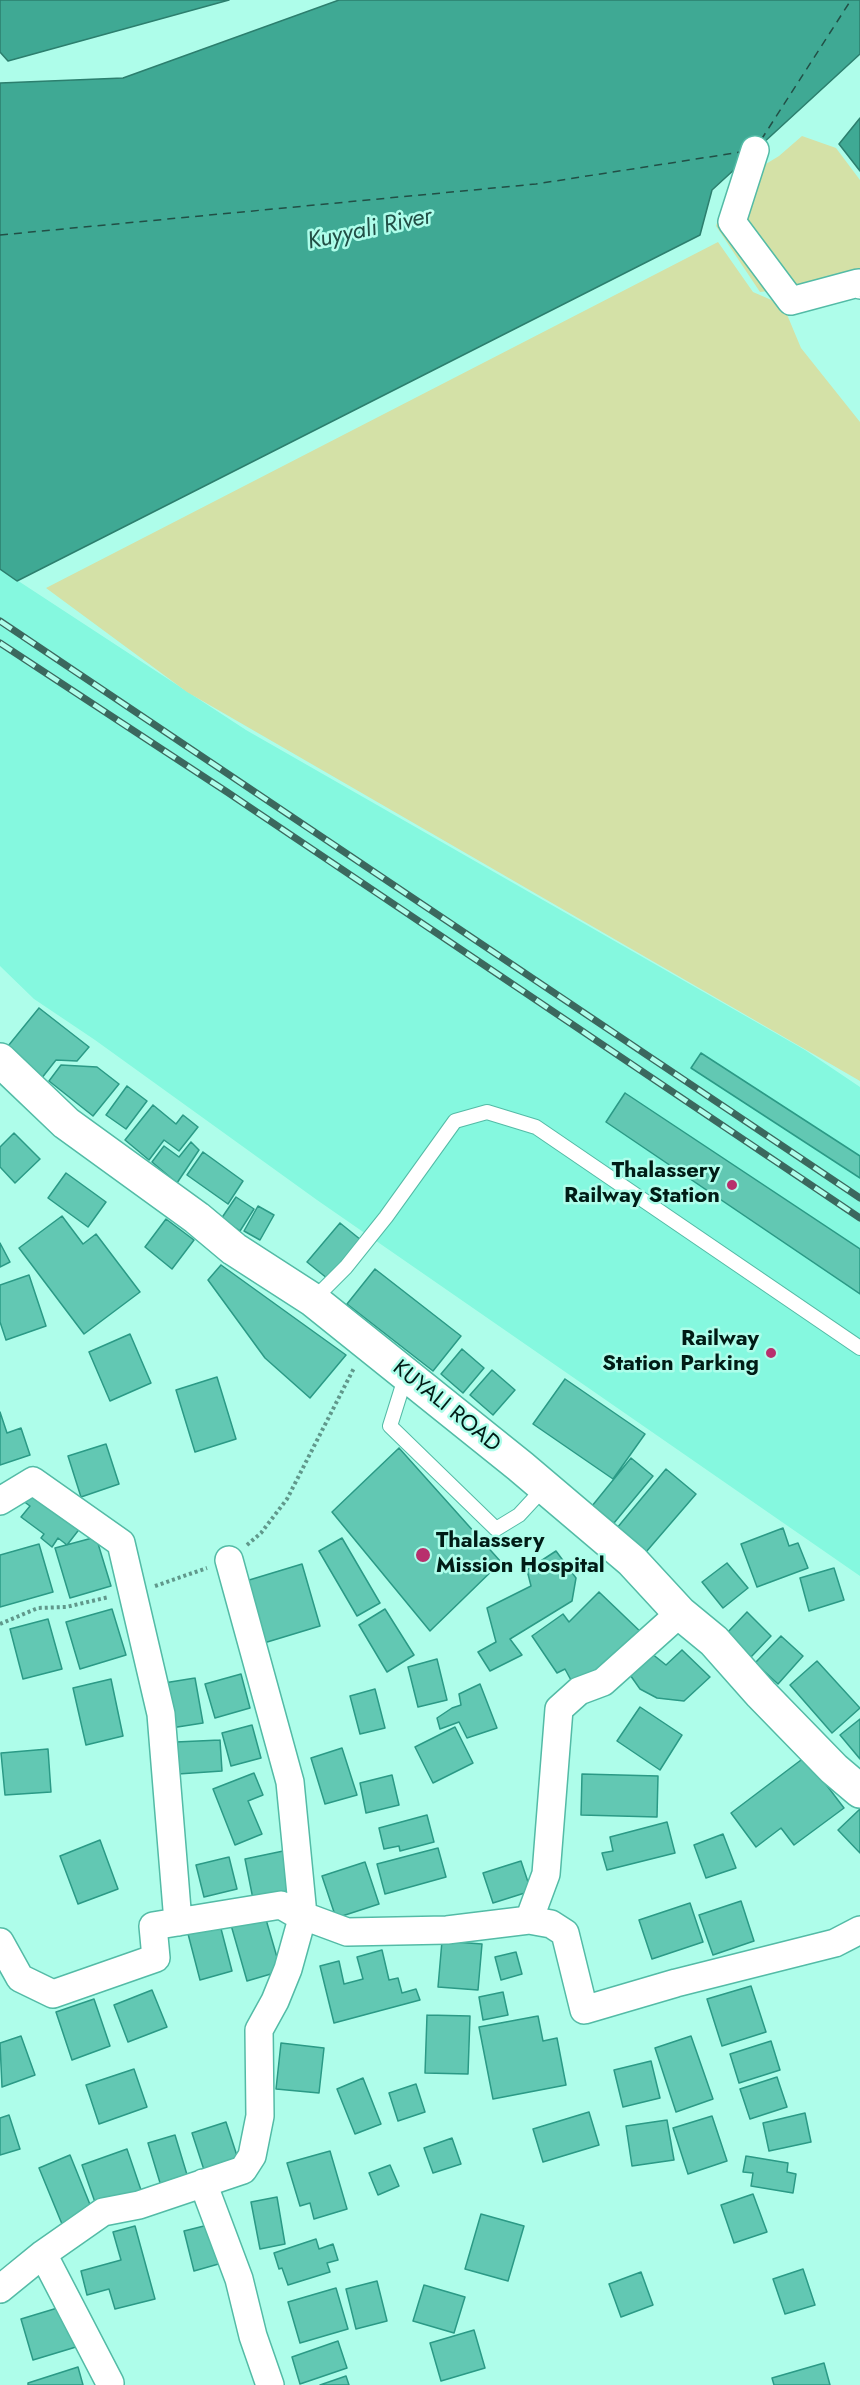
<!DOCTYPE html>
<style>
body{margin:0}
canvas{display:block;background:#aefdea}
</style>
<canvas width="860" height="2385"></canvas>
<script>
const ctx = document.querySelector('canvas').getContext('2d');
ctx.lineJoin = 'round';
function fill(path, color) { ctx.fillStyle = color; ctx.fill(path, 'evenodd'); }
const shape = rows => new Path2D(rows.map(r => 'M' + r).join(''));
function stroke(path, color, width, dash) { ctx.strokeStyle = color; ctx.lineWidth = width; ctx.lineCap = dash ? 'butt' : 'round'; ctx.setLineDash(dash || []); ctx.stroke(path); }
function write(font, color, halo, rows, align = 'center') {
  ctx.font = font + ' Jost,sans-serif'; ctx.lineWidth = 5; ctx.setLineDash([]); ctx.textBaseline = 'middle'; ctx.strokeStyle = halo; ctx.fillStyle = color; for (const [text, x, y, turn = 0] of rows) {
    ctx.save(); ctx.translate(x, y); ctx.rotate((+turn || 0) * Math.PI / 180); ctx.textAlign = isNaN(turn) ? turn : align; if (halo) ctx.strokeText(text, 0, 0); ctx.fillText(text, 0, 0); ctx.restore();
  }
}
fill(shape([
 [0,569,246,730,805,1050,860,1087,860,1576,317,1200,95,1040,34,999,0,966]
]), '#85f8df');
fill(shape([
 [802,136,836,148,860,180,860,269,834,283,760,292,716,226,728,187,779,156],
 [718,242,753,292,783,305,801,348,860,422,860,1081,187,692,46,588]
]), '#d4e1a7');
const water = shape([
 [0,0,229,0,8,61,0,52,0,0],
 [339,0,860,0,860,54,712,190,700,235,17,581,0,569,0,83,123,78,339,0],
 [860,118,860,171,839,144,860,118]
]);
fill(water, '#3fa994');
stroke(water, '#2c7f6e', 1.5);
stroke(shape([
 [761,140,851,0],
 [0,235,536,184,741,152]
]), '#224f46', 1.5, [8, 6]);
const building = shape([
 [39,1008,89,1047,77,1061,56,1060,41,1079,4,1051,39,1008],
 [701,1053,860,1156,860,1178,691,1068,701,1053],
 [61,1065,97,1067,119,1084,93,1116,49,1081,61,1065],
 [127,1086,147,1101,126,1129,106,1115,127,1086],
 [625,1093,860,1249,860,1294,606,1122,625,1093],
 [153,1105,176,1124,183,1115,198,1127,179,1151,164,1140,149,1160,125,1140,153,1105],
 [14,1133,40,1159,15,1183,0,1167,0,1147,14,1133],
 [191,1142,199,1150,177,1183,152,1162,164,1146,179,1157,191,1142],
 [203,1152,243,1181,228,1204,187,1175,203,1152],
 [66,1173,106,1202,88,1227,48,1198,66,1173],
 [236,1197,254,1209,240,1231,221,1219,236,1197],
 [258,1206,274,1215,260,1240,244,1231,258,1206],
 [62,1216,83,1244,96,1234,140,1292,84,1334,19,1248,62,1216],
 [166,1219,194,1240,172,1269,145,1247,166,1219],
 [340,1223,361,1240,328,1279,307,1262,340,1223],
 [0,1243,10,1262,0,1267,0,1243],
 [221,1265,346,1355,310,1398,265,1358,208,1280,221,1265],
 [375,1269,461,1336,433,1371,347,1304,375,1269],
 [29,1275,46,1326,6,1340,0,1322,0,1285,29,1275],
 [130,1334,151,1383,110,1401,89,1352,130,1334],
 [462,1349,484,1368,463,1393,441,1374,462,1349],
 [492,1370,515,1390,493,1415,470,1395,492,1370],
 [217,1377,236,1439,195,1452,176,1390,217,1377],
 [565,1379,645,1434,613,1479,533,1424,565,1379],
 [0,1412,7,1433,21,1428,30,1455,0,1465,0,1412],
 [106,1444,119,1484,81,1497,68,1456,106,1444],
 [399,1448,501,1562,430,1631,332,1512,399,1448],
 [631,1458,653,1476,614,1523,592,1506,631,1458],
 [666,1469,696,1494,646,1552,617,1528,666,1469],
 [28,1486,81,1527,67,1545,58,1538,52,1547,41,1538,44,1534,21,1517,30,1506,19,1498,28,1486],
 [783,1528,789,1546,798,1543,808,1568,757,1587,741,1544,783,1528],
 [96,1537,111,1586,70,1598,55,1548,96,1537],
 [342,1538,380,1603,357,1616,319,1551,342,1538],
 [39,1544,53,1592,0,1607,0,1555,39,1544],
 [556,1551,576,1578,572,1601,510,1639,522,1655,490,1671,478,1652,496,1642,487,1608,531,1586,527,1570,556,1551],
 [727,1563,748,1588,723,1608,702,1582,727,1563],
 [302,1564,320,1626,254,1646,236,1584,302,1564],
 [834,1568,844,1600,809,1611,800,1578,834,1568],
 [599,1592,645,1636,608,1668,572,1682,565,1669,557,1673,532,1636,563,1614,569,1622,599,1592],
 [112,1609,126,1655,80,1669,66,1622,112,1609],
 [385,1609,414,1655,387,1672,359,1625,385,1609],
 [747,1612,771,1636,751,1657,726,1634,747,1612],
 [48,1619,62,1669,23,1679,10,1629,48,1619],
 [781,1636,803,1656,778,1684,755,1663,781,1636],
 [682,1650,710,1677,684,1701,657,1698,640,1689,628,1672,651,1653,666,1665,682,1650],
 [437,1659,447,1700,418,1707,408,1667,437,1659],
 [817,1661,860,1708,832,1733,790,1685,817,1661],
 [241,1674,250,1708,215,1718,205,1684,241,1674],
 [195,1678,203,1723,171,1728,164,1683,195,1678],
 [111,1679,123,1736,86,1745,73,1688,111,1679],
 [480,1684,497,1728,467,1738,459,1722,440,1729,437,1718,452,1708,461,1705,459,1694,480,1684],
 [375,1689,385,1728,360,1734,350,1696,375,1689],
 [640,1707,682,1735,660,1770,617,1741,640,1707],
 [860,1719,860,1759,840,1735,860,1719],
 [252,1725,261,1758,231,1766,222,1733,252,1725],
 [455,1727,473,1763,433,1783,415,1747,455,1727],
 [220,1740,222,1771,178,1774,176,1742,220,1740],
 [342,1748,357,1795,325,1804,311,1758,342,1748],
 [48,1749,51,1792,5,1795,1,1753,48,1749],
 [805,1757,844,1808,794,1845,781,1828,756,1847,731,1813,805,1757],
 [254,1773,263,1795,248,1801,262,1834,235,1845,213,1789,254,1773],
 [582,1774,658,1776,657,1817,581,1815,582,1774],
 [392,1775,399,1805,366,1813,360,1783,392,1775],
 [860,1809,860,1853,838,1830,860,1809],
 [427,1815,434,1842,400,1851,399,1846,384,1849,379,1828,427,1815],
 [667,1822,675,1853,607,1870,602,1853,613,1851,610,1837,667,1822],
 [723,1834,736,1868,706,1878,694,1845,723,1834],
 [100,1840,118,1889,78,1904,60,1856,100,1840],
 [438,1848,446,1877,385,1894,377,1864,438,1848],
 [288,1850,297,1889,253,1899,245,1859,288,1850],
 [229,1857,237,1889,204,1897,196,1865,229,1857],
 [521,1861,531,1891,493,1903,483,1873,521,1861],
 [365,1862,379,1904,336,1918,322,1876,365,1862],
 [741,1901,754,1941,713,1955,699,1915,741,1901],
 [690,1903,703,1942,652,1959,639,1920,690,1903],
 [265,1916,281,1971,247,1981,231,1925,265,1916],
 [219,1921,232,1971,200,1980,187,1930,219,1921],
 [442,1941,482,1944,478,1990,438,1987,442,1941],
 [382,1950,389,1980,398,1978,402,1993,416,1989,420,2000,334,2023,320,1966,339,1961,344,1984,363,1979,357,1957,382,1950],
 [516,1952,522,1974,501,1980,495,1957,516,1952],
 [751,1986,766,2032,722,2046,707,1999,751,1986],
 [152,1990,167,2027,128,2042,114,2005,152,1990],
 [503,1992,508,2015,483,2020,479,1997,503,1992],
 [94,1999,110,2046,72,2060,56,2012,94,1999],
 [427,2015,470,2016,468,2074,425,2073,427,2015],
 [538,2016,543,2041,557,2038,566,2085,493,2099,479,2027,538,2016],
 [21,2036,35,2075,2,2087,0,2043,21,2036],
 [691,2036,713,2099,676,2112,655,2048,691,2036],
 [771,2041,780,2070,739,2083,730,2054,771,2041],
 [281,2043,324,2048,319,2093,276,2089,281,2043],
 [651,2061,660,2098,623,2107,614,2070,651,2061],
 [134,2069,147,2107,99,2124,86,2085,134,2069],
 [777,2077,787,2107,750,2119,740,2089,777,2077],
 [363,2078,381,2124,355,2134,337,2089,363,2078],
 [416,2084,425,2112,398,2121,389,2093,416,2084],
 [589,2112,599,2145,543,2162,533,2129,589,2112],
 [805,2113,811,2142,769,2151,763,2123,805,2113],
 [9,2115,20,2149,0,2155,0,2118,9,2115],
 [712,2116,727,2161,688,2174,673,2128,712,2116],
 [667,2120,674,2160,632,2166,626,2126,667,2120],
 [226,2122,239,2162,205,2173,192,2133,226,2122],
 [175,2135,188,2178,161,2186,148,2143,175,2135],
 [452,2138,461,2164,433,2173,424,2148,452,2138],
 [127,2149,142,2193,97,2208,82,2165,127,2149],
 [330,2151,347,2209,314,2219,310,2203,300,2206,287,2163,330,2151],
 [70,2155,93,2212,62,2224,39,2168,70,2155],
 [746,2156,788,2163,787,2172,796,2174,793,2193,751,2186,753,2173,743,2172,746,2156],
 [390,2165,399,2186,378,2195,369,2173,390,2165],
 [753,2194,767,2232,734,2243,721,2205,753,2194],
 [277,2197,285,2244,260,2249,251,2202,277,2197],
 [481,2214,524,2226,508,2281,465,2269,481,2214],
 [212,2224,222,2263,194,2271,184,2231,212,2224],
 [135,2226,155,2299,115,2309,109,2289,87,2295,81,2271,121,2260,113,2232,135,2226],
 [316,2239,319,2249,333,2244,338,2260,327,2263,330,2272,288,2285,282,2268,279,2269,274,2253,316,2239],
 [803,2269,815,2305,785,2314,773,2279,803,2269],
 [641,2272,653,2305,621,2317,609,2284,641,2272],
 [377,2281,387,2321,356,2329,346,2289,377,2281],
 [424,2285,465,2297,454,2333,413,2321,424,2285],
 [336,2288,348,2329,300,2343,288,2302,336,2288],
 [64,2306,76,2347,33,2360,21,2319,64,2306],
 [474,2330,485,2368,441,2381,430,2343,474,2330],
 [338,2341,347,2368,300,2384,292,2357,338,2341],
 [824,2363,830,2385,774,2385,772,2378,824,2363],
 [78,2367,83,2385,28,2385,28,2383,78,2367],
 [346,2376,349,2385,320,2385,346,2376]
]);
fill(building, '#62c8b3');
stroke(building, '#2b9a86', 1.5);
const service = shape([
 [313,1300,346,1267,386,1217,455,1121,487,1112,536,1127,860,1348],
 [406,1375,390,1426,496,1529,519,1515,544,1488]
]);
const minor = shape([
 [755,150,732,222,791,301,858,283,860,285],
 [0,1501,33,1481,121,1543,161,1714,178,1922],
 [529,1920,546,1874,559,1709,579,1691,603,1682,680,1613],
 [0,1942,20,1978,53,1994,156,1958,153,1926,281,1905,293,1912,347,1932,447,1930,529,1920,551,1924,565,1933,584,2010,676,1983,835,1943,860,1930],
 [203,2183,239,2279,253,2336,270,2385],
 [43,2254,110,2383],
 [0,2289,43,2254,103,2212,139,2205,243,2170,252,2156,260,2116,259,2030,275,2001,288,1969,303,1915,290,1782,229,1560]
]);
const secondary = shape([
 [0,1060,66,1123,197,1218,234,1249,313,1300,520,1466,632,1561,680,1613,714,1641,761,1694,834,1769,860,1791]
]);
stroke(service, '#53bba6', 16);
stroke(minor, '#53bba6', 30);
stroke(secondary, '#53bba6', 36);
stroke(shape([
 [247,1545,261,1533,287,1499,354,1368],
 [155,1586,207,1568],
 [0,1624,38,1608,66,1607,109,1597]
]), '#60988b', 4, [3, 3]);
stroke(service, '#fff', 14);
stroke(minor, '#fff', 27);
stroke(secondary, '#fff', 33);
const rail = shape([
 [0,621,860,1198],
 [0,643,227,792,860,1218]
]);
stroke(rail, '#3b685e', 7);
stroke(rail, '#aefdea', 4.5, [14]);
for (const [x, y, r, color] of [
 [732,1185,6,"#b82f6d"],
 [771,1353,6,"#b82f6d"],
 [423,1555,8,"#b82f6d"]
]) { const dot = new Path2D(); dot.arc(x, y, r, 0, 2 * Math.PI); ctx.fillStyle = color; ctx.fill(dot); stroke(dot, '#aefdea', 2); }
write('bold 22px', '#001c16', '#aefdea', [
 ["Thalassery",720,1172],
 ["Railway Station",720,1197],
 ["Railway",759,1340],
 ["Station Parking",759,1365],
 ["Thalassery",436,1542,"left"],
 ["Mission Hospital",436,1567,"left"]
], 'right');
write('22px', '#001c16', '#aefdea', [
 ["KUYALI ROAD",446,1407,39]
]);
write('italic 24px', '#224f46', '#aefdea', [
 ["Kuyyali River",370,230,-12]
]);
</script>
